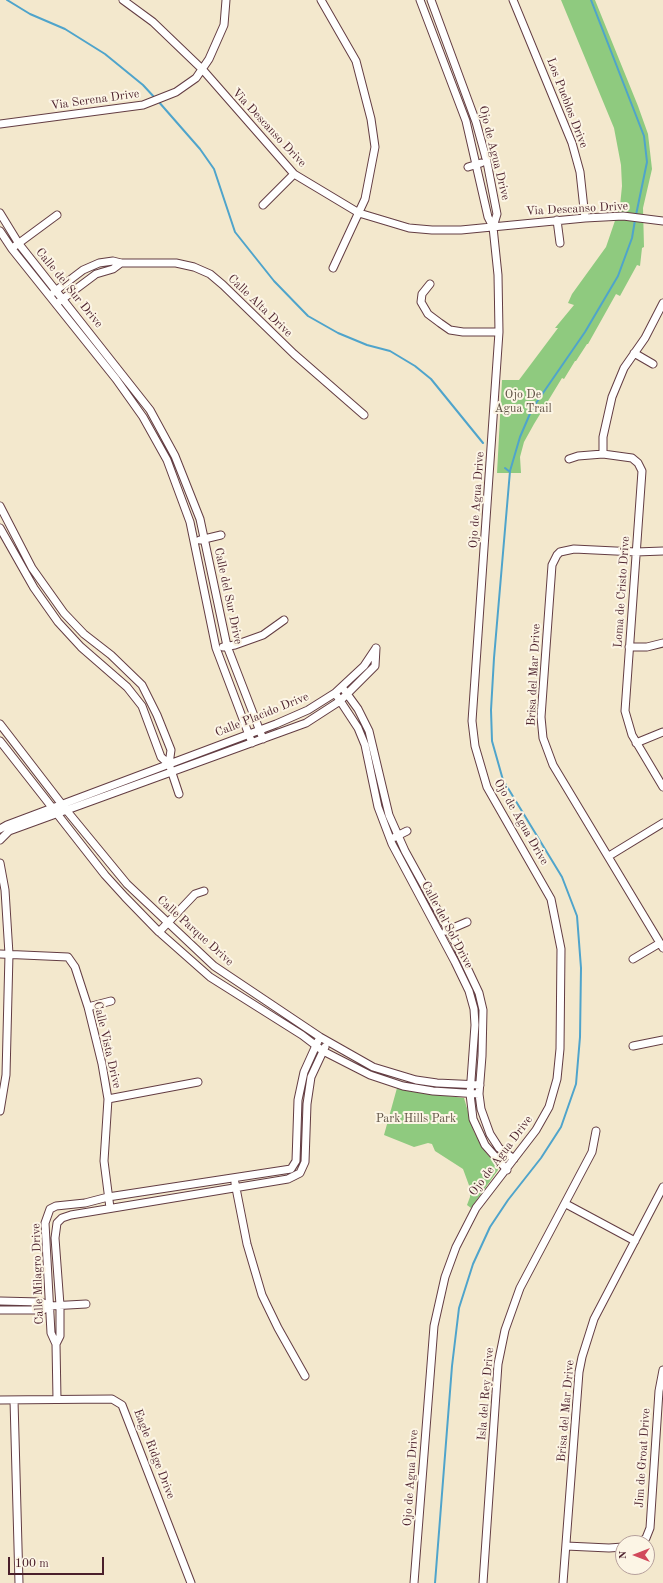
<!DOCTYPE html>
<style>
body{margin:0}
#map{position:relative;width:663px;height:1583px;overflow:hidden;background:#f3e8cd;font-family:"Old Standard TT",serif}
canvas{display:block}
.north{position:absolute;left:615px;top:1535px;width:40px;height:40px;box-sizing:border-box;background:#fcf5e5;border:1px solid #b59f9b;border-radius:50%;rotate:270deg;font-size:11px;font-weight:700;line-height:16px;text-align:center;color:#4a1f2b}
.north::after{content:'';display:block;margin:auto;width:14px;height:18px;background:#d1495b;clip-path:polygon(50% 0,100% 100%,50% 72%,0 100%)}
.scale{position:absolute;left:8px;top:1557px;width:96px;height:18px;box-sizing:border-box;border:2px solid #4a1f2b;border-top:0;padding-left:5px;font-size:12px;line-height:14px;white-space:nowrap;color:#4a1f2b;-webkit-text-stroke:3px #fcf5e5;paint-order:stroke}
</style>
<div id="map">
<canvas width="663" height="1583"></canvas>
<div class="north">N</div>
<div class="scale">100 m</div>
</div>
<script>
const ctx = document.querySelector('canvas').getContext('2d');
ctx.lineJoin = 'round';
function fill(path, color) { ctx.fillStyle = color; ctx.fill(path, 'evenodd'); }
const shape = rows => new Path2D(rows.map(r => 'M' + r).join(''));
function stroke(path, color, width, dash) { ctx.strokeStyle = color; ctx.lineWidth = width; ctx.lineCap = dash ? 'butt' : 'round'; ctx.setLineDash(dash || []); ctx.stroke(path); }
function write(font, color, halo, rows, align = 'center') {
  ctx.font = font + ' "Old Standard TT",serif'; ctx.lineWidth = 4; ctx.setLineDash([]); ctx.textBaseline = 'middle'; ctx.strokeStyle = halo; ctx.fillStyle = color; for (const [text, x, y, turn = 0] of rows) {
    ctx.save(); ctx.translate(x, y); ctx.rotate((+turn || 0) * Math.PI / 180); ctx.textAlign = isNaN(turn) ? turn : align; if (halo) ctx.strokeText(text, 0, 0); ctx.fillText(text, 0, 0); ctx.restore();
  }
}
fill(shape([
 [561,0,595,0,638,106,648,134,652,169,643,208,644,247,642,248,640,266,637,265,620,296,616,294,588,344,587,344,576,361,575,361,564,379,562,378,534,424,524,442,520,457,521,473,497,473,502,380,519,380,558,328,555,328,574,305,568,303,572,294,606,247,620,206,622,186,621,165,614,128],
 [397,1088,416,1092,464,1098,474,1132,484,1150,496,1165,498,1170,471,1208,467,1205,470,1197,470,1188,463,1169,435,1151,432,1144,428,1143,414,1147,384,1135]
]), '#8fca7f');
stroke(shape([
 [7,0,30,14,65,29,105,54,143,85,155,98],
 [591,0,644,136,647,162,636,215],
 [158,101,200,149,214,169,235,232,274,281,308,316,338,333,367,345,390,351,415,366,431,379,483,443],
 [505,468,510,472],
 [435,1583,452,1366,459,1308,473,1264,490,1227,508,1200,541,1158,561,1127,576,1084,580,1037,581,968,577,916,562,877,503,780,492,741,491,710,494,658,510,471,520,437,532,409,585,332,618,276,632,238,635,220]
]), '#4fa4cb', 2);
const minor = shape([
 [123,0,153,22,203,70,294,174,359,213,409,228,432,230,461,230,585,218,623,216,663,221],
 [321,0,356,61,371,119,375,147,365,199,333,268],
 [420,0,466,121,488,217,493,227],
 [513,0,572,143,580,172,585,218],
 [0,124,143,105,176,92,196,78,209,59,224,25,226,0],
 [468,167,481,163],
 [263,205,294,174],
 [0,213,19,244,150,410,175,456,200,519,227,646,263,739],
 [557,220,560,243],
 [0,231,12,249,116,379,143,417,167,460,190,522,216,648,252,743],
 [15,246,57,215],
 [430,284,422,294,421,302,428,314,440,323,450,330,463,332,499,332],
 [54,292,83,270,99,263,113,261,121,263,176,263,194,267,210,274,223,285,294,354,364,415],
 [60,301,96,274,113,269,121,263],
 [634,353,653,364],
 [603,454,603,437,612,397,624,368,645,338,663,303],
 [569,459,578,456,603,454,632,458,638,463,642,471,625,711,632,735,663,787],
 [0,506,32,568,64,613,84,634,111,655,142,685,157,715,171,750,169,764,179,794],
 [0,528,34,588,58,622,81,647,127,687,142,706,161,757,169,764],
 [200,540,221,535],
 [663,551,636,552,574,549,560,552,557,555,552,565,541,717,543,738,553,765,663,948],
 [223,647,235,645,263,635,284,620],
 [629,647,647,647,663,643],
 [342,687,358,709,369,731,389,815,405,851,455,942,479,993,483,1010,482,1056,479,1094,481,1109,490,1134,499,1148,514,1159],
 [335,693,358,728,365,745,378,807,392,844,455,962,469,991,474,1009,475,1025,470,1094,473,1119,485,1145,507,1170],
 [0,724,67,811,127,884,214,966,320,1037,373,1067,416,1080,437,1083,480,1085],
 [0,741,105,875,125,897,159,932,210,977,302,1035,323,1051,370,1075,403,1086,433,1091,479,1094],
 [636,743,663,732],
 [0,829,7,825,276,724,308,710,335,693,364,666,376,648],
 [395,837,407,831],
 [0,840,9,831,306,723,340,701,375,666,376,648],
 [609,856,663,823],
 [0,863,5,890,9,954,6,1075,0,1111],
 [446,931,467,922],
 [159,932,195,894,204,891],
 [0,954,68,957,75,967,88,1007,102,1064,108,1099,104,1161,110,1208],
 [633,959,660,943],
 [88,1007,111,1001],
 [633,1046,663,1040],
 [108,1099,198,1082],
 [235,1183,247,1244,262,1295,278,1328,305,1376],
 [566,1204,635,1241],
 [0,1301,41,1302,50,1306],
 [0,1310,43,1310,50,1306,86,1304],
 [56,1344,60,1336,60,1305,55,1238,57,1223,62,1218,71,1215,288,1179,300,1173,305,1162,307,1104,311,1077,325,1047],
 [57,1399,56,1344,51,1333,45,1223,50,1209,56,1206,85,1203,108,1197,291,1169,296,1161,298,1100,304,1072,318,1041],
 [0,1400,112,1399,122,1405,191,1583],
 [14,1400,19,1583],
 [640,1543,646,1538,650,1528,659,1391,663,1370],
 [566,1546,609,1548,623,1547],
 [414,1583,434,1326,445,1277,456,1247,476,1208,536,1130,549,1107,557,1079,560,1049,561,949,551,899,487,787,475,746,472,721,499,332,498,275,493,227,497,214,487,162,476,122,431,0],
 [483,1583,498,1364,505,1330,520,1288,592,1152,596,1131],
 [563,1583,579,1372,582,1357,594,1319,663,1187]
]);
stroke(minor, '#633d43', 9);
stroke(minor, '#fff', 7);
write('12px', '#4a1f2b', '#fcf5e5', [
 ["Via Serena Drive",95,100,-8],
 ["Los Pueblos Drive",567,103,69],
 ["Via Descanso Drive",269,128,47],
 ["Ojo de Agua Drive",494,153,76],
 ["Via Descanso Drive",577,209,-3],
 ["Calle del Sur Drive",69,288,51],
 ["Calle Alta Drive",260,306,44],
 ["Ojo de Agua Drive",477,500,-86],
 ["Loma de Cristo Drive",622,592,-86],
 ["Calle del Sur Drive",228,596,78],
 ["Brisa del Mar Drive",534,675,-87],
 ["Calle Placido Drive",262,715,-22],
 ["Ojo de Agua Drive",521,822,60],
 ["Calle del Sol Drive",447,925,62],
 ["Calle Parque Drive",195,931,42],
 ["Calle Vista Drive",107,1045,77],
 ["Ojo de Agua Drive",501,1156,-53],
 ["Calle Milagro Drive",38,1274,-92],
 ["Isla del Rey Drive",486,1394,-85],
 ["Brisa del Mar Drive",566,1411,-85],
 ["Eagle Ridge Drive",154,1454,69],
 ["Jim de Groat Drive",643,1458,-86],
 ["Ojo de Agua Drive",411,1478,-86]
]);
write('12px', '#5f5244', '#fcf5e5', [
 ["Ojo De",523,395],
 ["Agua Trail",523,409],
 ["Park Hills Park",416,1119]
]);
</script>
